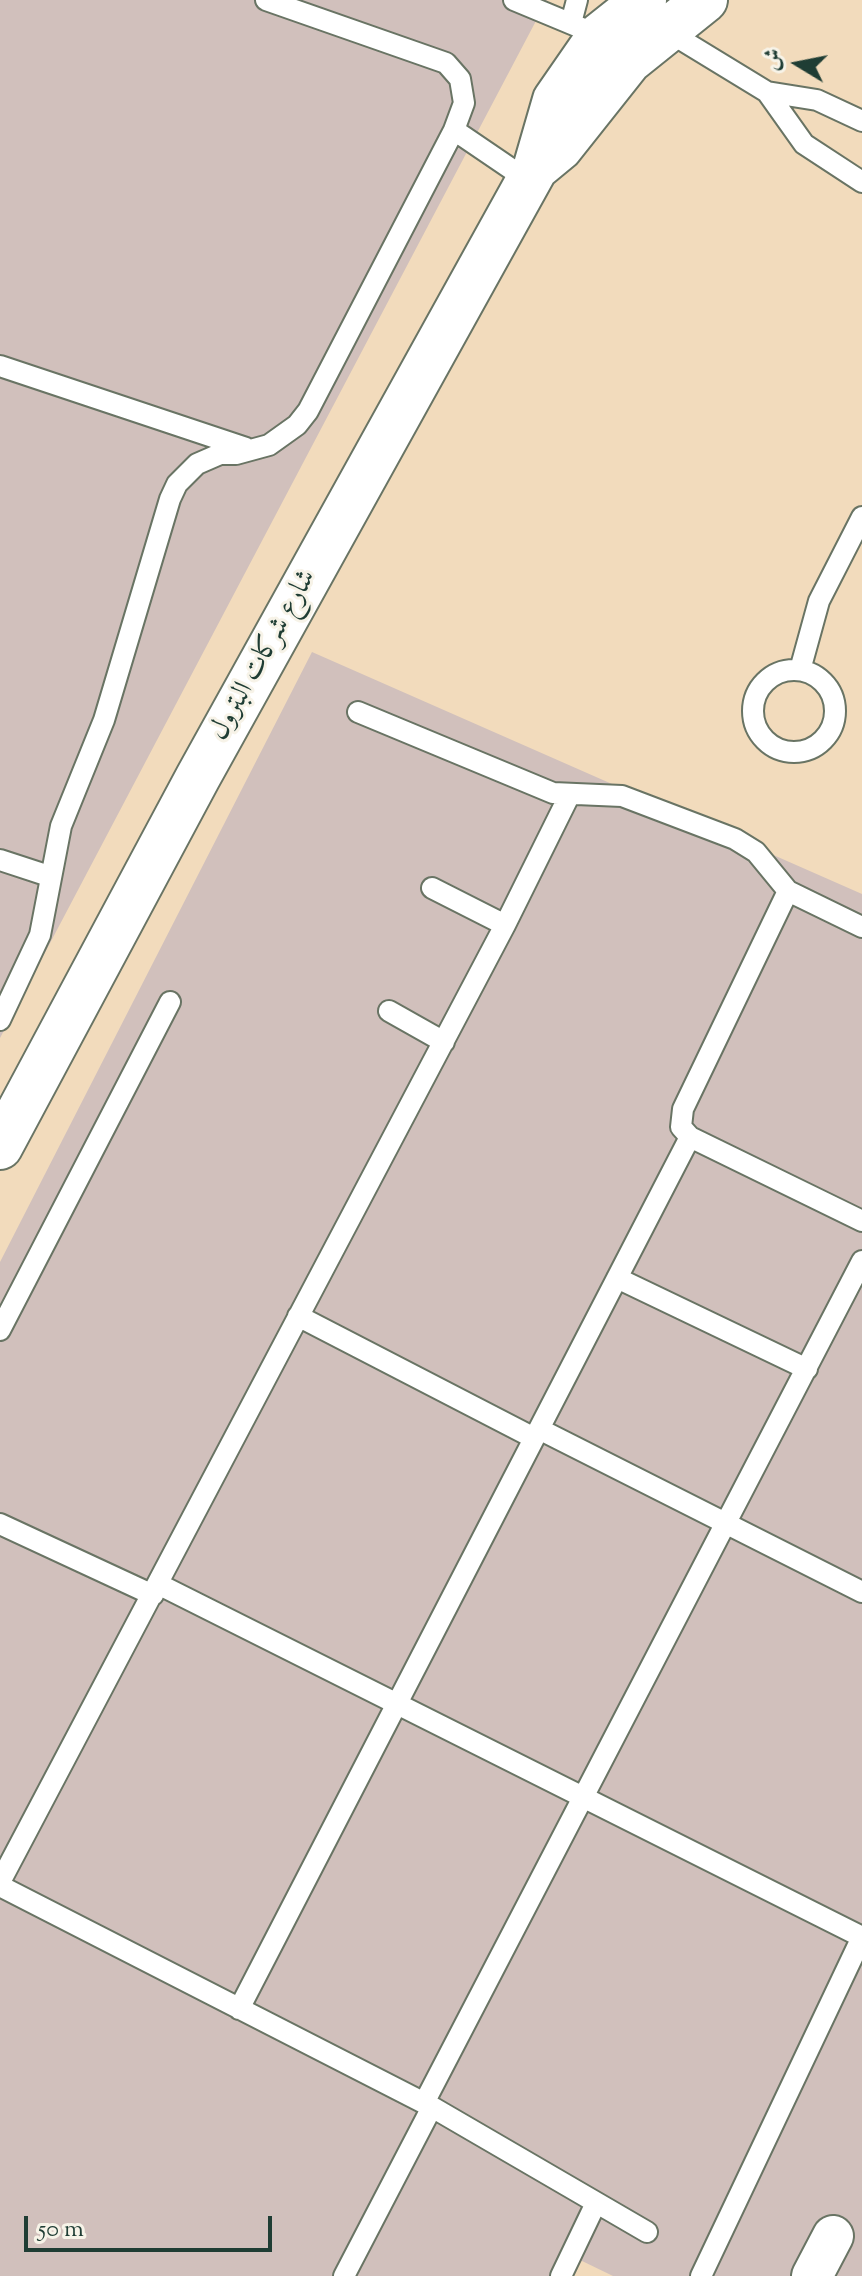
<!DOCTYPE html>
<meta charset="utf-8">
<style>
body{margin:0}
#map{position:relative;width:862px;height:2276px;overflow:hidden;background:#f2dbbc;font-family:"Sorts Mill Goudy",Amiri,serif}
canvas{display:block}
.north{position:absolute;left:758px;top:24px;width:80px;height:80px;-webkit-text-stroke:6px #f7f3e8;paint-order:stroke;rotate:280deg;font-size:22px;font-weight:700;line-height:32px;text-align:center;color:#1f3d34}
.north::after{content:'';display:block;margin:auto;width:28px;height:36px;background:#1f3d34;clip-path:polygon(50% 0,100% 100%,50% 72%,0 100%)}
.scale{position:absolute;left:24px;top:2216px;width:248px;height:36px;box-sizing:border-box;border:4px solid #1f3d34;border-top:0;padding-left:10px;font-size:24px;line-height:28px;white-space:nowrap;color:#1f3d34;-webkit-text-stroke:6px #f7f3e8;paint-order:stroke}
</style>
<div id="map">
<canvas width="862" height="2276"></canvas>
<div class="north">ش</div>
<div class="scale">50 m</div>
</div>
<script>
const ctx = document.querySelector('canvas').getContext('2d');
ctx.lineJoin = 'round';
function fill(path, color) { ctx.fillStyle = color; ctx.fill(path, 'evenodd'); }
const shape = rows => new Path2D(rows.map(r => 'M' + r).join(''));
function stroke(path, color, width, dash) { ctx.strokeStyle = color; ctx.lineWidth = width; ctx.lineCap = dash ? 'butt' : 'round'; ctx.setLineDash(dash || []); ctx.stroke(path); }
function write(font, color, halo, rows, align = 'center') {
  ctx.font = font + ' "Sorts Mill Goudy",Amiri,serif'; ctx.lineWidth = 6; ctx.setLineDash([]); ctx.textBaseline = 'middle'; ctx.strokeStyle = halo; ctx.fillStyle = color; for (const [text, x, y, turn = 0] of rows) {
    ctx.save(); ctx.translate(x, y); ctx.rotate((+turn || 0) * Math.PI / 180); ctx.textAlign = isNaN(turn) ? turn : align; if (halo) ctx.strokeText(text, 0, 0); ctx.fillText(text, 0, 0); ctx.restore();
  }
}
fill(shape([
 [0,0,547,0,0,1038],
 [312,652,862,894,862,2276,613,2276,580,2260,572,2276,0,2276,0,1262]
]), '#d1c0bc');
const service = shape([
 [514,0,603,37],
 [571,23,577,0],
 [667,31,767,92,817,100,862,121],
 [767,92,804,144,862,182],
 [454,130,529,181],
 [0,366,246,448],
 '753 711a41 41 0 1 1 82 0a41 41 0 1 1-82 0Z',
 [800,670,819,601,862,517],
 [358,712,553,793,622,796,735,839,756,852,788,891,862,927],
 [0,860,49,876],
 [432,888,505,925],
 [788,891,683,1109,681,1127,690,1137,862,1221],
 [389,1011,444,1042],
 [0,1020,40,935,61,826,104,720,170,499,177,484,197,464,220,454,236,454,269,445,297,425,308,411,454,130,464,103,460,79,446,63,266,0],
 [617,1278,807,1369],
 [298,1316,534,1438],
 [0,1330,170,1002],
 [539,1429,862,1592],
 [0,1524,153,1595],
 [158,1584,862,1937],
 [0,1882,505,925,569,796],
 [0,1886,432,2107,647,2232],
 [239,2009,690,1137],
 [424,2103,862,1261],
 [344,2276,432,2107],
 [561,2276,596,2203],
 [701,2276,862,1937]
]);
const minor = shape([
 [812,2276,833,2236]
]);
const tertiary = shape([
 [537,167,560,148,629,61,705,0],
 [0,1147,198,777,535,169,555,100,600,35,644,0]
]);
stroke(service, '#697464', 24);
stroke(minor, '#697464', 44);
stroke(tertiary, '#697464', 48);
stroke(service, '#fff', 20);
stroke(minor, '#fff', 40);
stroke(tertiary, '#fff', 44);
write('28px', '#1f3d34', '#f7f3e8', [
 ["شارع شركات البترول",265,656,-61]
]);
</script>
